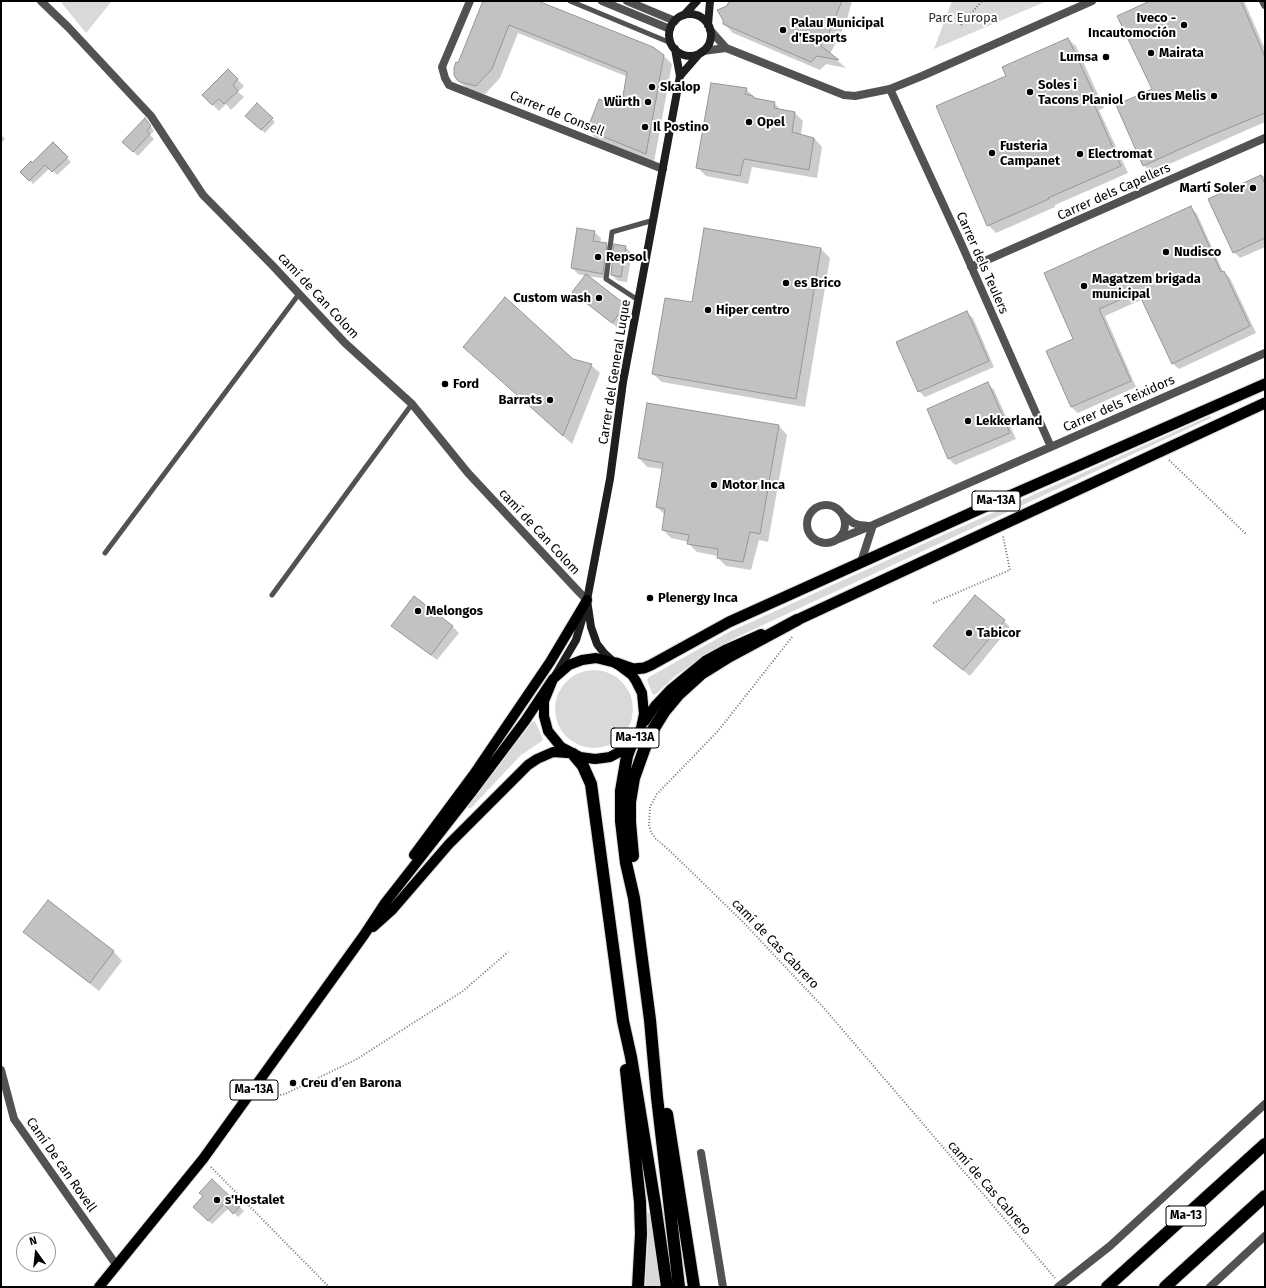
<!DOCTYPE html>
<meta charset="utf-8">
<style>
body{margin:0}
#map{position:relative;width:1266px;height:1288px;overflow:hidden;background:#fff;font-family:"Fira Sans",sans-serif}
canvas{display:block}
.frame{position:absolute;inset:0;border:2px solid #000;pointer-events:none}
.north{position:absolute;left:16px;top:1232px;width:40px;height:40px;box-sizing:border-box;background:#fff;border:1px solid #999;border-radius:50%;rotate:345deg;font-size:11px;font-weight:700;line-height:16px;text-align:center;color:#000}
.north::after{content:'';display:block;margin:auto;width:14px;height:18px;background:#000;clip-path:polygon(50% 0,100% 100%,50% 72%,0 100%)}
</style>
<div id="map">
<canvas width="1266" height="1288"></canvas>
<div class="frame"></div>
<div class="north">N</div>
</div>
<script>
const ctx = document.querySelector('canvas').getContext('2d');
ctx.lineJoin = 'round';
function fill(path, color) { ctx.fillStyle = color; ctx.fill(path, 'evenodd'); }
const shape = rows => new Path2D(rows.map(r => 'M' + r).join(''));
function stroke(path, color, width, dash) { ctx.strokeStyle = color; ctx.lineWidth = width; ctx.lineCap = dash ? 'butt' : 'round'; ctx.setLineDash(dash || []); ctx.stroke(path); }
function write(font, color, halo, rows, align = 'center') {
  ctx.font = font + ' "Fira Sans",sans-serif'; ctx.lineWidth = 4; ctx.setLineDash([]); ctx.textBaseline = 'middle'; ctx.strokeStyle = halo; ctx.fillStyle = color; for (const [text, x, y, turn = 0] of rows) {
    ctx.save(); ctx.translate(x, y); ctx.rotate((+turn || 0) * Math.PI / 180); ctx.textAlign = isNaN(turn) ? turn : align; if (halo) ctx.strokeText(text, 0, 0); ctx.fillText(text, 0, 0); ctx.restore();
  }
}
fill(shape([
 [60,1,112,1,86,33],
 [952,1,1047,1,934,49],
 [1210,416,1211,418,737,637,703,656,674,677,656,694,654,695,652,693,647,680,649,677,729,632,925,543],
 '555 709a39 39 0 1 1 78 0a39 39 0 1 1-78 0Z',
 [535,721,543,739,542,741,521,755,471,808,468,808,468,806,532,722],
 [647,1213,650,1213,661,1287,645,1287,648,1240]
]), '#d9d9d9');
fill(shape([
 [484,1,535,1,663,55,672,64,654,162,596,139,588,130,622,109,628,77,518,33,500,78,485,94,470,91,467,89,458,80,459,65],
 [731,1,852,1,846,23,830,54,846,68,826,64,820,70,733,33,724,24,727,7],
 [1153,1,1244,1,1265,49,1265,122,1151,172,1144,165,1154,90],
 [1068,39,1076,46,1104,108,1099,110,1128,173,1055,205,1055,207,996,233,988,225],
 [228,70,244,86,238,92,244,97,231,110,226,104,219,111,203,95],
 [746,89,755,98,774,103,782,111,795,113,803,121,801,135,814,138,822,147,817,178,752,167,748,184,706,176,697,167],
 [257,105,275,122,265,133,246,116],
 [145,119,154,131,150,135,154,139,138,156,124,142],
 [1,135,5,139,1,143],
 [53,144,71,162,57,175,50,168,33,184,22,172,32,164],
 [1265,175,1265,247,1240,258,1234,252,1210,199],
 [1190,207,1197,214,1223,272,1230,278,1256,333,1179,369,1172,363,1143,299,1105,316,1136,387,1078,413,1071,407,1074,339,1046,274],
 [578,229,594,232,601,238,600,243,606,244,612,250,609,279,586,276,631,312,618,328,573,292,586,276,578,274,572,268],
 [705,229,821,249,830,258,805,407,662,382,653,374,692,303],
 [625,247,632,253,627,282,618,281,612,275],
 [966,312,973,318,994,367,925,397,919,391],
 [464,347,573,360,591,365,600,373,572,444],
 [988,384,994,390,1016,439,955,465,949,459,928,410],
 [779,426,787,435,768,542,759,540,751,570,726,566,718,558,718,556,697,552,688,543,689,542,671,538,663,530,665,515,657,507,663,469,647,467,639,458],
 [1004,621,1010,627,970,676,941,652],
 [452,626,459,633,437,660,399,632],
 [48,902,114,952,122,961,99,991,33,940,24,932],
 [212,1180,244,1211,238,1217,229,1208,212,1224,194,1207,204,1197]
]), '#0003');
const building = shape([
 [483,1,538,1,653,47,664,55,646,154,587,130,599,99,621,108,627,72,509,25,492,69,476,86,460,82,457,80,454,75,454,68,456,62,458,63,483,1],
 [729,1,842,1,828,35,825,37,821,46,839,60,817,56,811,62,723,24,723,20,717,10,727,6,729,1],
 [1150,1,1241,1,1265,57,1265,113,1207,137,1143,166,1116,105,1152,89,1117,16,1150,1],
 [1068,38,1097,100,1093,102,1121,166,1048,198,1049,199,987,226,936,106,1006,76,1002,67,1068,38],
 [228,69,238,79,233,85,238,91,224,104,219,99,212,105,202,95,228,69],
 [711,83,747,88,745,94,753,96,754,98,775,102,774,108,795,112,792,132,814,138,809,170,744,159,740,176,696,168,711,83],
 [257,103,273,118,261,130,245,116,257,103],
 [145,118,151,126,147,131,150,134,133,152,122,142,145,118],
 [53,142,68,157,52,172,45,165,29,181,20,172,31,161,32,163,53,142],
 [1261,175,1265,184,1265,238,1233,253,1208,199,1261,175],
 [1191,206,1221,272,1224,271,1250,326,1172,364,1138,292,1099,309,1131,381,1071,407,1046,351,1073,339,1044,273,1191,206],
 [577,228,595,231,593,241,607,243,603,274,571,268,577,228],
 [704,228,821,248,796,399,652,374,665,298,692,302,704,228],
 [614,244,626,246,621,277,611,275,614,244],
 [586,274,626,305,612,323,572,292,586,274],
 [505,297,573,359,592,364,563,436,463,347,505,297],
 [967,311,989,361,918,392,896,342,967,311],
 [988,382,1010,433,948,459,927,409,988,382],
 [647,403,779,425,760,534,750,532,743,562,717,558,718,549,687,544,689,535,662,530,665,509,656,507,663,463,638,458,647,403],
 [975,595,1005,620,963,670,933,646,975,595],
 [414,596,453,626,431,655,391,626,414,596],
 [48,900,114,951,90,983,23,932,48,900],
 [212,1179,240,1206,233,1214,224,1204,208,1221,193,1207,203,1196,199,1193,212,1179]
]);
fill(building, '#c2c2c2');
stroke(building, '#969696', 1);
const primary = shape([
 [645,721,655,706,671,689,705,661,727,649,761,634],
 [414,855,474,774,550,662,587,600],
 [373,927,392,910,449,844,528,765,537,759,553,752,568,753],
 [99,1287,203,1159,364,935,385,903,471,793,525,721,553,679,569,665,582,660,596,658,616,663,632,675,636,681,642,693,644,714,641,728,638,734,623,750,610,757,603,758,595,759,580,757,561,747,548,731,544,716,544,701,553,679]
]);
const trunk = shape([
 [797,620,1265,403],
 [616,663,633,669,644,668,651,665,729,622,982,508,1265,384]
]);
const motorway = shape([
 [633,740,627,756,621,791,621,821,626,863,634,898,650,1020,657,1097,679,1287],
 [573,754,583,766,591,784,623,1021,631,1057,655,1204,667,1287],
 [633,856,630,822,630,802,634,778,644,750,651,733,664,712,679,694,701,674,730,656,797,620],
 [626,1070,640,1202,641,1234,638,1287],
 [667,1114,694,1287],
 [1107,1287,1265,1144],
 [1165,1287,1265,1196]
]);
stroke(primary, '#dbdbdb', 12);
stroke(trunk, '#dbdbdb', 13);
stroke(motorway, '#dbdbdb', 14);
stroke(shape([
 [961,25,982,1],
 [1169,460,1246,534],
 [933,603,1010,570,1003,536],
 [792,637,718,731,657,794,650,807,649,825,651,832,655,838,669,850,742,921,823,1007,1055,1278],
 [263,1092,274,1096,285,1094,357,1059,463,991,508,952],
 [211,1167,329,1287]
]), '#747474', 2, [1, 2]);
stroke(shape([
 [570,1,671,43],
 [638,300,606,279,612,232,654,220],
 [105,553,299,294],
 [272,595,412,404]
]), '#525252', 5);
stroke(shape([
 [41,1,68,27,151,116,203,195,273,266,345,343,412,404,468,473,579,592,587,600],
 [470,1,442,67,445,78,449,85,663,169],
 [602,1,670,29],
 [627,1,675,21],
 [1263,1,1265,5],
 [890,89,960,241,1051,447],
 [971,267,1265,138],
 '807 524a19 19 0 1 1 38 0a19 19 0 1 1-38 0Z',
 [842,514,853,523,859,525,869,526],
 [836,540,873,525,1265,353],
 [861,562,873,525],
 [1,1070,14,1119,117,1266],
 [701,1153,723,1287],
 [1058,1287,1110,1246,1265,1104],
 [1210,1287,1265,1236]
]), '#525252', 8);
stroke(shape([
 [710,30,726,48,844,95,855,96,890,89,922,76,1092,1],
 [703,51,726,48]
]), '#525252', 8);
stroke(shape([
 '669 35a21 21 0 1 1 42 0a21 21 0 1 1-42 0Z',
 [684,15,697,1],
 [708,25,710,1],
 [680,76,700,53],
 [615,663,604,653,597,644,591,627,587,600,610,479,623,382,680,76,675,49],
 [556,674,576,640,586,606]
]), '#1f1f1f', 8);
stroke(primary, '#000', 10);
stroke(trunk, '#000', 11);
stroke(motorway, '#000', 12);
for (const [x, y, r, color] of [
 [1184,25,4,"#000"],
 [783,30,4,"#000"],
 [1151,53,4,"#000"],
 [1106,57,4,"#000"],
 [652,87,4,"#000"],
 [1030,92,4,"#000"],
 [1214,96,4,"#000"],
 [648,102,4,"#000"],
 [749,122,4,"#000"],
 [645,127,4,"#000"],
 [992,153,4,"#000"],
 [1080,154,4,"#000"],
 [1253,188,4,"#000"],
 [1166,252,4,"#000"],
 [598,257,4,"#000"],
 [786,283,4,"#000"],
 [1084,286,4,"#000"],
 [599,298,4,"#000"],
 [708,310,4,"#000"],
 [445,384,4,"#000"],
 [550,400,4,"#000"],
 [968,421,4,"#000"],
 [714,485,4,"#000"],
 [650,598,4,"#000"],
 [418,611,4,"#000"],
 [969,633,4,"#000"],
 [293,1083,4,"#000"],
 [217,1200,4,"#000"]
]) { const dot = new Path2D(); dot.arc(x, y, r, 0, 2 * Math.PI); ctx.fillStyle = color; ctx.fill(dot); stroke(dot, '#fff', 1.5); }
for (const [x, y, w] of [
 [996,501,48],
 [635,738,48],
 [254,1090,48],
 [1186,1216,40]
]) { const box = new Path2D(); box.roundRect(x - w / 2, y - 10, w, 20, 3); ctx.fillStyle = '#fff'; ctx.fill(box); stroke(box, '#000', 1); }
write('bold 12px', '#000', null, [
 ["Ma-13A",996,501],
 ["Ma-13A",635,738],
 ["Ma-13A",254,1090],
 ["Ma-13",1186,1216]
]);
write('13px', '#303030', '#fff', [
 ["Parc Europa",963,18]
]);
write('bold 13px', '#000', '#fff', [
 ["Iveco -",1176,18,"right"],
 ["Incautomoción",1176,33,"right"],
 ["Palau Municipal",791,23],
 ["d'Esports",791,38],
 ["Mairata",1159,53],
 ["Lumsa",1098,57,"right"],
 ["Soles i",1038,85],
 ["Tacons Planiol",1038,100],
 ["Skalop",660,87],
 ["Grues Melis",1206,96,"right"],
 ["Würth",640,102,"right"],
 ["Opel",757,122],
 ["Il Postino",653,127],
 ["Fusteria",1000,146],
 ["Campanet",1000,161],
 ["Electromat",1088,154],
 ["Martí Soler",1245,188,"right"],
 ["Nudisco",1174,252],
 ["Repsol",606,257],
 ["Magatzem brigada",1092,279],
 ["municipal",1092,294],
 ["es Brico",794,283],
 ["Custom wash",591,298,"right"],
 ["Hiper centro",716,310],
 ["Ford",453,384],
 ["Barrats",542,400,"right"],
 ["Lekkerland",976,421],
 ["Motor Inca",722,485],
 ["Plenergy Inca",658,598],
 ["Melongos",426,611],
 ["Tabicor",977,633],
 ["Creu d’en Barona",301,1083],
 ["s'Hostalet",225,1200]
], 'left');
write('13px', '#000', '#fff', [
 ["Carrer de Consell",557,114,22],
 ["Carrer dels Capellers",1114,192,-24],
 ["Carrer dels Teulers",982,263,66],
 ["camí de Can Colom",318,296,47],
 ["Carrer del General Luque",615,372,-81],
 ["Carrer dels Teixidors",1119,404,-24],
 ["camí de Can Colom",539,532,47],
 ["camí de Cas Cabrero",775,944,46],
 ["Camí De can Rovell",61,1165,55],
 ["camí de Cas Cabrero",989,1188,49]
]);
</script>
